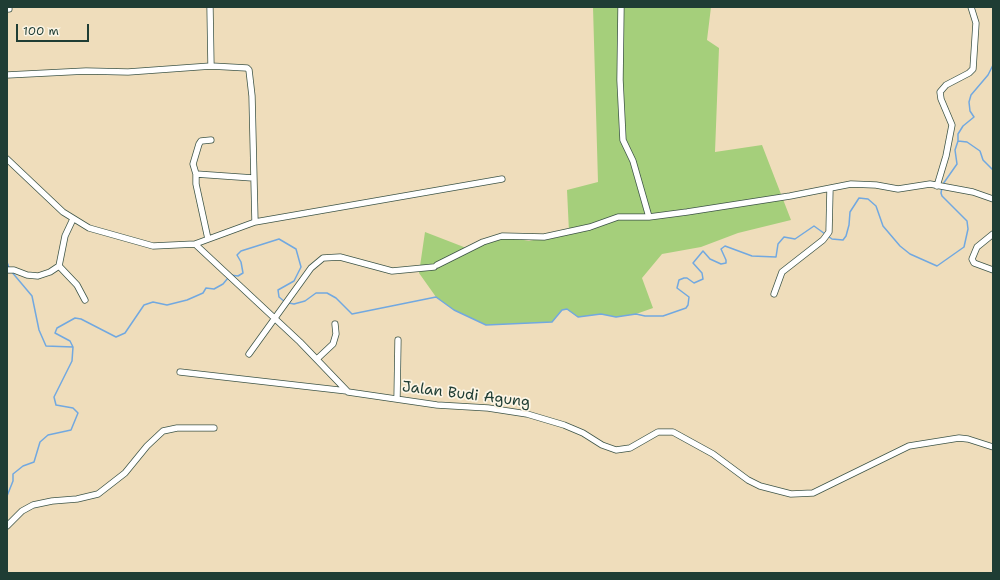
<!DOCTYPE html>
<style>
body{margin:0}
#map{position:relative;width:1000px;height:580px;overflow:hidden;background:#efddbb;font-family:"Shantell Sans",sans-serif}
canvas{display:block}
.frame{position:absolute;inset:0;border:8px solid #1f3d34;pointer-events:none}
.scale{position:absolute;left:16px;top:24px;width:73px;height:18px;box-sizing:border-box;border:2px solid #1f3d34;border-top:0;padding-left:5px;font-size:12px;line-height:14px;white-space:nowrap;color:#1f3d34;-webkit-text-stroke:3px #fcf5e5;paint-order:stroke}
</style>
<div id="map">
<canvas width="1000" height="580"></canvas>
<div class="frame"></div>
<div class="scale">100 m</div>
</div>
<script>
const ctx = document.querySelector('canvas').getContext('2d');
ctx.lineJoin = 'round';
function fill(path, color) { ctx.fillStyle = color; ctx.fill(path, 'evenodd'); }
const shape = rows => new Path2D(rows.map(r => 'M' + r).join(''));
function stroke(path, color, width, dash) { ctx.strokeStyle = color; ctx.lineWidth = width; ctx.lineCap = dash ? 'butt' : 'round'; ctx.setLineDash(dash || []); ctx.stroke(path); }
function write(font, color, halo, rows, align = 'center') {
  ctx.font = font + ' "Shantell Sans",sans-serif'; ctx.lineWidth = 3.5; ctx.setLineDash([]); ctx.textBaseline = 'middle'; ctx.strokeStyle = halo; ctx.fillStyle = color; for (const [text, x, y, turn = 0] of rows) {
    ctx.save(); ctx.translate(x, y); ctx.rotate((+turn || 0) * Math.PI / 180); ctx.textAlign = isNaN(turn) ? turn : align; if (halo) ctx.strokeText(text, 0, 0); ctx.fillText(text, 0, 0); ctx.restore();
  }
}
fill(shape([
 [593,7,711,7,707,40,719,48,715,152,762,145,791,220,738,233,701,247,662,254,642,278,653,308,636,314,616,317,601,314,578,317,566,309,562,310,552,322,486,325,454,310,436,297,419,273,425,232,469,249,497,235,529,241,569,232,567,190,598,182]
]), '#a5cf7b');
stroke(shape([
 [993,65,988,75,971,95,969,102,970,111,974,117,963,126,958,134,958,141,967,142,980,151,983,160,993,170],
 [943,184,957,164,955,150,958,141],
 [7,262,9,268],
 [11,271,32,296,39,330,46,346,73,347],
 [230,275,238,276,243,273,241,262,237,255,241,251,279,239,296,249,301,267,294,281,278,290,279,297,285,302],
 [289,303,294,304,305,301,316,293,327,293,336,298,352,314,436,297,454,310,486,325,552,322,562,310,567,309,578,317,601,314,616,317,636,314,645,316,663,316,686,308,688,305,689,297,677,288,679,280,684,278,687,278,694,283,703,279,702,273,693,263,703,251,710,259,721,264,726,263,726,260,721,249,725,246,752,256,776,257,778,244,784,237,795,239,814,226,832,239,843,240,846,236,849,225,850,212,859,198,868,199,876,206,883,226,900,246,910,254,937,266,964,247,968,229,967,221,942,196,941,193,942,188],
 [7,496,13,481,13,474,23,466,34,462,40,442,48,435,71,430,78,413,73,408,56,405,54,397,72,361,73,347,70,341,55,333,57,328,75,318,81,319,116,337,125,333,144,305,153,302,167,305,187,300,203,293,206,288,214,289,223,284,228,278]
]), '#71a8e0', 1.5);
const minor = shape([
 [210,7,211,66],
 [621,7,620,80,623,140,633,161,649,217],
 [7,9,9,9],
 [7,75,86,71,128,72,211,66,247,68,249,70,252,96,255,222],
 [7,159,63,212,89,228,153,246,195,244,300,342,348,392,437,405,488,408,527,414,564,425,583,433,602,445,616,450,630,448,658,432,673,432,713,454,748,480,760,486,791,494,813,493,909,446,959,438,968,439,993,447],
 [196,174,193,164,199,144,201,141,211,140],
 [937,186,946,156,952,125,941,99,940,92,946,85,969,73,973,69,976,23,971,7],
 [73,219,65,236,59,266,77,285,85,300],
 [993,234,977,247,972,259,974,263,993,270],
 [208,239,196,184,196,174,253,178],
 [195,244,255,222,502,179],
 [437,265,483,242,502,236,544,237,590,227,618,217,649,217,687,212,790,196,851,184,876,185,898,189,930,184,973,192,993,199],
 [7,270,14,270,27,275,38,276,50,272,59,266],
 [774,294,782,272,823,240,829,232,830,189],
 [249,354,311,268,323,258,340,257,392,271,434,267],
 [317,359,333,344,336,334,335,324],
 [180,372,347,391],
 [397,399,398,340],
 [7,526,22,511,33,505,52,501,77,499,98,494,125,473,147,446,163,431,177,428,214,428]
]);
stroke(minor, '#3e5548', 7);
stroke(minor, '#fff', 5.5);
write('15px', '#1f3d34', '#fcf5e5', [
 ["Jalan Budi Agung",466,395,7]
]);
</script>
